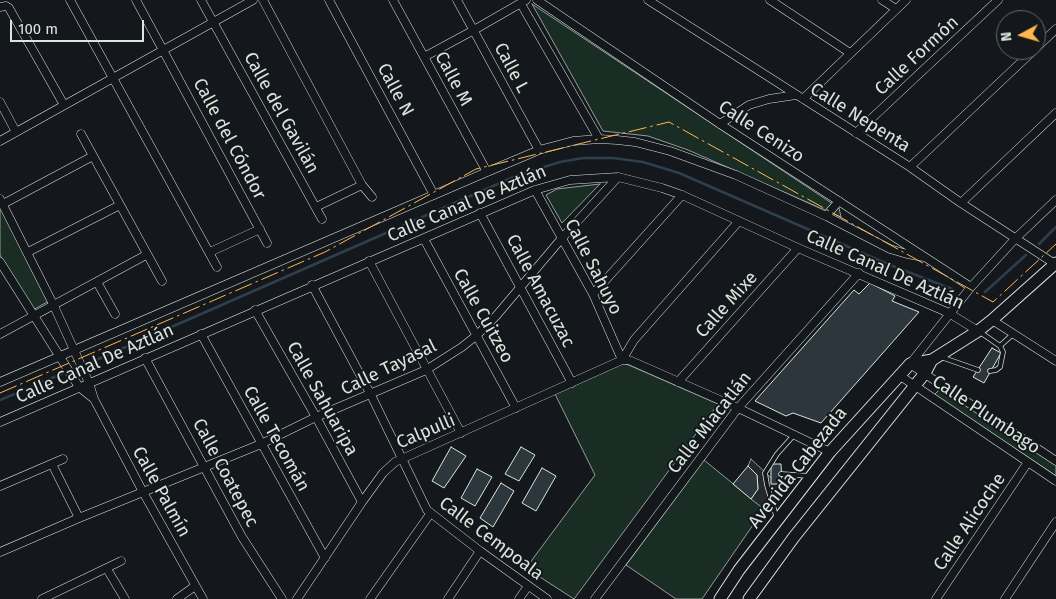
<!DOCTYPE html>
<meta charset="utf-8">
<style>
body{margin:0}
#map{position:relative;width:1056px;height:599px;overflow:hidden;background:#14181c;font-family:"Fira Sans",sans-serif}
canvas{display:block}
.north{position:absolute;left:996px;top:10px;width:50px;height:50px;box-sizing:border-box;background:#14181c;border:1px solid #626a69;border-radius:50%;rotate:264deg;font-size:14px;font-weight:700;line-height:20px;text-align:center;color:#d8e6dc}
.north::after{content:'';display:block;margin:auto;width:18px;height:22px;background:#ffb74d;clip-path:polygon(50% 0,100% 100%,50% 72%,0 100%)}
.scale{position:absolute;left:10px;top:20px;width:134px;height:22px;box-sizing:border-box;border:2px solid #d8e6dc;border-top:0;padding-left:6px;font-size:15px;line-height:18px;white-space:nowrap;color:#d8e6dc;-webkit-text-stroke:4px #14181c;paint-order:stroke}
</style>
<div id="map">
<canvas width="1056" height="599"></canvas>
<div class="north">N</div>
<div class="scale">100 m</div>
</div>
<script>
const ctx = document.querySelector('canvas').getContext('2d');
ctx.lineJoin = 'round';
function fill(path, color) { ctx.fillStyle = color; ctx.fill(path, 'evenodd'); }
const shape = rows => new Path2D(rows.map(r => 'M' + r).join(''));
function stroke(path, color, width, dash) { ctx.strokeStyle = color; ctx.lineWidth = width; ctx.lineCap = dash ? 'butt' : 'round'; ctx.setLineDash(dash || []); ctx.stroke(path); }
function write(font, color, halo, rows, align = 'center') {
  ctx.font = font + ' "Fira Sans",sans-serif'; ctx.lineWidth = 4; ctx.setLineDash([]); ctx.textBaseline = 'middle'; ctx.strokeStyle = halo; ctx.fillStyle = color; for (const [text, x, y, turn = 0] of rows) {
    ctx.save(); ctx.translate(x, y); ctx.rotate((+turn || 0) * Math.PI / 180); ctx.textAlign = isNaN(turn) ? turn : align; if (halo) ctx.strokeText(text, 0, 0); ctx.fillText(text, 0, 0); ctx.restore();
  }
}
const green = shape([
 [532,4,839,208,841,217,688,150,648,136,603,131,532,4],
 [600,184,562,223,546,195,557,189,600,184],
 [0,207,49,301,31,311,0,255,0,207],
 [624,363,718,404,574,599,526,568,595,475,555,394,624,363],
 [941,388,1056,465,1056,476,934,395,941,388],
 [704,460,764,509,702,599,676,599,626,565,704,460]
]);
fill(green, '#1a2d24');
stroke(green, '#939e99', 1);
const parking = shape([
 [751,459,783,489,764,509,751,499,758,489,757,475,748,466,751,459]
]);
fill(parking, '#24282b');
stroke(parking, '#939e99', 1);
stroke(shape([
 [1039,244,1056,227],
 [985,292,1026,255],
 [87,364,516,176,560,162,583,158,613,158,643,162,679,173,890,265,952,289],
 [0,400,64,373]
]), '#2f3f4d', 2.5);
const building = shape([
 [870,283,895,296,892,301,919,312,821,423,793,413,786,416,755,401,854,290,859,294,870,283],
 [992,348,1001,353,984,383,973,377,992,348],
 [451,447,466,456,444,488,432,481,451,447],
 [521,447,535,455,519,481,505,474,521,447],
 [771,464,781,464,782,484,771,484,771,464],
 [748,466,757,475,758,489,751,499,733,484,748,466],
 [542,468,556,476,536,511,522,503,542,468],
 [477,469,492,477,475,506,461,498,477,469],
 [501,483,514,491,493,527,480,518,501,483]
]);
fill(building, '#2c363c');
stroke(building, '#d8e6dc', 1);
const service = shape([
 [980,332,1000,346,1003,352,1000,367,996,370,990,371],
 [1000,346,1013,334],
 [941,357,978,370],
 [781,474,809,476],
 [777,519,767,485,765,473,777,454,794,435]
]);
const minor = shape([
 [70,0,217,267],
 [136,0,267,243],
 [201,0,322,219],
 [263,0,362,185,372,197],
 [329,0,434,195],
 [393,0,487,172],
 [457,0,539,150],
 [537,0,720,124,971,287],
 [648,0,910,167,961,203,1055,264],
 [770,0,850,53],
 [882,0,896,9],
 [521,4,599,139],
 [0,7,6,6,9,8,64,105],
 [1036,48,1056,29],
 [424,57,474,30,526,0],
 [803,99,906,0],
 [0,102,16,132],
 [720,124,749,105,769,99,796,95],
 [856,133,998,0],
 [81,134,162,281],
 [0,141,253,0],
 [910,167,1034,50],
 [535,190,593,294,622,360],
 [0,199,54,306,89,383,94,399,143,492,203,599],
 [1056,200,1015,239,971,287,910,364,1056,461],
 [961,203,1056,113],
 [3,204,93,156],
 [316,207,362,185],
 [480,213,572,383],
 [826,216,839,201],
 [424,239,516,408],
 [28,252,120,205],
 [210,252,260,229],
 [369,261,461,433],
 [0,262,79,387,94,399],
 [97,282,115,314],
 [312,285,371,395,427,510,480,551,547,599],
 [593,294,682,195],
 [255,310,316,417,362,502],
 [992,320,1056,361],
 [0,334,146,255],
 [201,334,325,558],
 [145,358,242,537,282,599],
 [622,360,629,360,738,408,830,452],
 [622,360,634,340,739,221],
 [899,375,1056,481],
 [0,382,487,172,539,150,573,141,599,139,617,140,635,142,670,151,736,175,826,216,890,249,907,254,924,257],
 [678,382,798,248],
 [0,422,535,190,570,180,618,177,662,188,682,195,798,248,949,313,978,331],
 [52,464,79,518],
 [0,486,63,459],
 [0,552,79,518,261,444,316,417,426,370,462,347,477,335,496,316,562,238,618,177],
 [107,569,125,599],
 [42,599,121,561],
 [177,599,195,586],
 [297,599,362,502,383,473,395,462,622,360],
 [370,599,430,514],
 [448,599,480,551],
 [519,599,528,586],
 [595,599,738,408,859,273],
 [936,599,1028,462],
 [1005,599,1056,522]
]);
const secondary = shape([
 [720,599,739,570,830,452,910,364,932,360,978,331,992,320,1056,263],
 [749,599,794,537,925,373,932,360]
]);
stroke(service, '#d8e6dc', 5.5);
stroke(minor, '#d8e6dc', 9);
stroke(secondary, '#d8e6dc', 13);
stroke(service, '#14181c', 4);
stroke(minor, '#14181c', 8);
stroke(secondary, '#14181c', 11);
stroke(shape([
 [0,393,325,252,476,169,669,122,993,302,1056,244]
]), '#ffb74d', 1, [18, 4, 2.5, 4]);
write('18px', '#d8e6dc', '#14181c', [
 ["Calle Formón",917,56,-43],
 ["Calle L",511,68,62],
 ["Calle M",453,79,62],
 ["Calle N",395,90,62],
 ["Calle del Gavilán",281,113,61],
 ["Calle Nepenta",860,118,32],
 ["Calle Cenizo",761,132,33],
 ["Calle del Cóndor",229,139,62],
 ["Calle Canal De Aztlán",467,204,-23],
 ["Calle Sahuyo",593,267,63],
 ["Calle Canal De Aztlán",885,270,24],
 ["Calle Amacuzac",540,291,62],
 ["Calle Mixe",727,305,-48],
 ["Calle Cuitzeo",483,316,61],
 ["Calle Canal De Aztlán",95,364,-24],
 ["Calle Tayasal",389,368,-26],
 ["Calle Sahuaripa",322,399,61],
 ["Calle Plumbago",986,415,34],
 ["Calle Miacatlán",710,423,-52],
 ["Calpulli",426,432,-23],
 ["Calle Tecomán",276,439,61],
 ["Avenida Cabezada",798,468,-52],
 ["Calle Coatepec",225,473,62],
 ["Calle Palmín",161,492,61],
 ["Calle Alicoche",970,522,-56],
 ["Calle Cempoala",491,539,37]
]);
</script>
